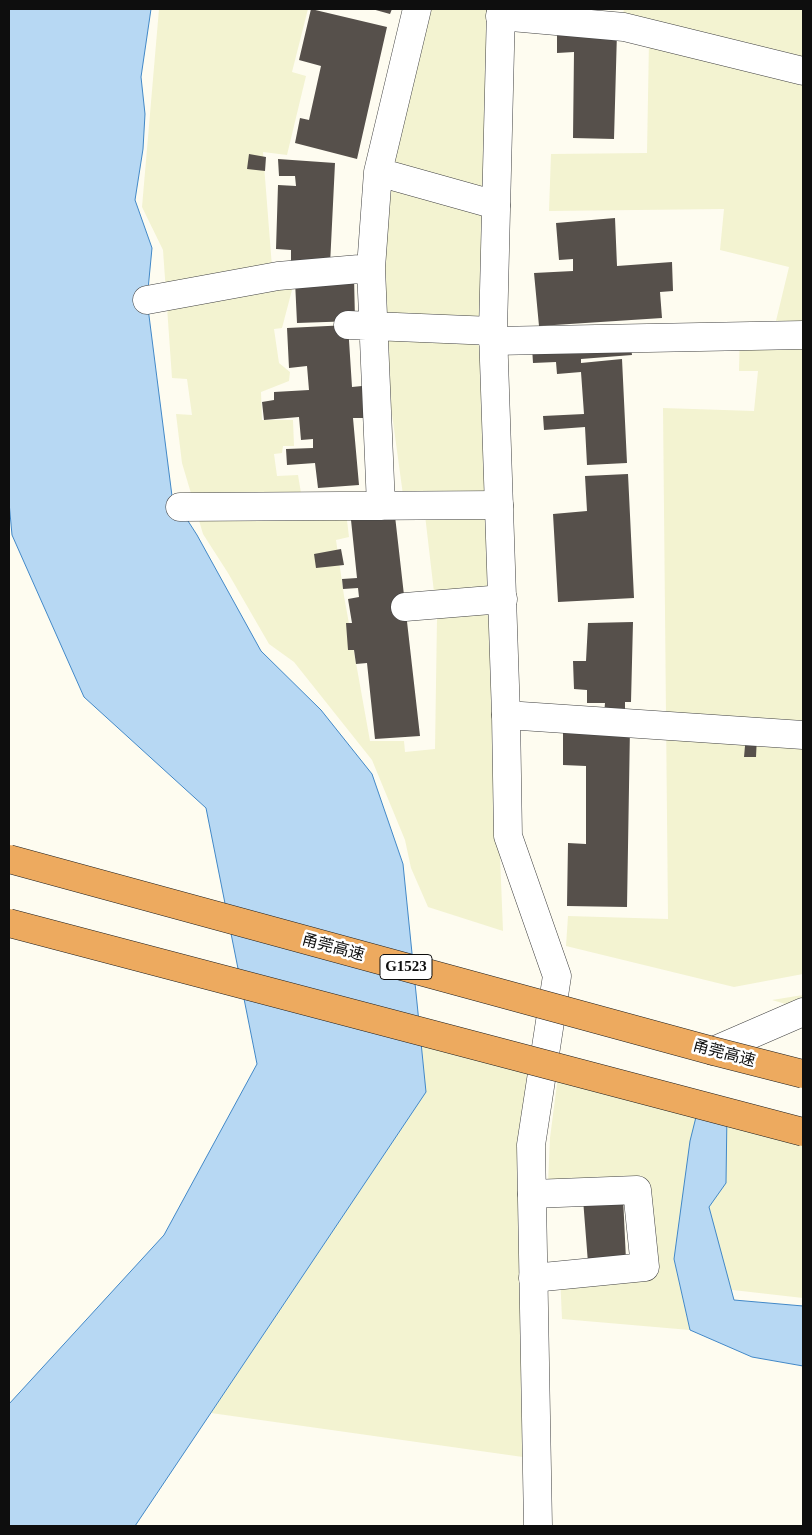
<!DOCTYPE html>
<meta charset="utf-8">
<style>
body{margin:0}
#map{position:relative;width:812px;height:1535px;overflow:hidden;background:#fefcf0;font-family:"Times New Roman",serif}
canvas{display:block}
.frame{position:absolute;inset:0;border:10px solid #0e0e0e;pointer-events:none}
</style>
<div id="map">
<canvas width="812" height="1535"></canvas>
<div class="frame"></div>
</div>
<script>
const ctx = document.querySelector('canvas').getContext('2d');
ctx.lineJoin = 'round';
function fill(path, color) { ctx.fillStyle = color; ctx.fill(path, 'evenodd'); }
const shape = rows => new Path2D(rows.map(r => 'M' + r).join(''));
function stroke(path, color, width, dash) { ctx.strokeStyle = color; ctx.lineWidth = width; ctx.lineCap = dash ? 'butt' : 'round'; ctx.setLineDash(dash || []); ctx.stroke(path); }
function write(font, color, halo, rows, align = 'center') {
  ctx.font = font + ' "Times New Roman","Noto Sans SC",serif'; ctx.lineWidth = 5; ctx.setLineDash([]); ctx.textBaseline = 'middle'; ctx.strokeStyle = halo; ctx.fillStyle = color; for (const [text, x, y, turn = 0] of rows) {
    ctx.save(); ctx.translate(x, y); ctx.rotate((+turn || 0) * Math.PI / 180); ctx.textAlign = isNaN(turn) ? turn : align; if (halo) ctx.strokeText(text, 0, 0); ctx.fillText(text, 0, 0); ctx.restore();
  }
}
fill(shape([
 [159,9,308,9,292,72,306,76,287,155,263,152,272,267,292,290,282,328,274,329,279,363,290,372,289,381,261,392,262,420,293,420,294,446,283,446,282,453,274,454,277,476,298,475,304,511,346,512,349,537,336,540,344,596,370,741,404,741,405,752,435,749,437,618,425,515,403,495,381,333,386,299,380,295,387,180,429,9,492,9,496,754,503,931,428,907,411,868,405,840,372,760,294,662,269,644,228,573,203,534,182,463,176,414,192,415,187,379,172,378,163,250,142,207],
 [624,9,803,9,803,66,622,20],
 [649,40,803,80,803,974,734,987,566,946,568,916,668,919,663,408,754,411,758,371,739,371,740,327,775,325,789,267,720,250,724,209,549,211,551,154,647,153],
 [803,995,803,1009,772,1000],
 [421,1041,539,1063,537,1459,211,1413,426,1092],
 [559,1068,699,1105,674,1259,690,1330,562,1319,560,1275,645,1267,639,1183,548,1183,550,1138],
 [727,1124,803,1142,803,1298,724,1289,709,1207]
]), '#f3f3d1');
const water = shape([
 [9,9,151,9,141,77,145,114,143,149,135,200,152,248,147,300,172,496,197,535,261,651,321,710,372,774,403,864,426,1092,135,1526,9,1526,9,1404,164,1235,257,1064,206,808,84,697,12,535,9,502,9,9],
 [699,1105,727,1112,726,1183,709,1207,734,1300,803,1306,803,1366,752,1357,690,1330,674,1259,690,1141,699,1105]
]);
fill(water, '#b7d8f3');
stroke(water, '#4288c7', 1);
fill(shape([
 [311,9,387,27,357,159,295,143,300,118,309,120,321,66,299,60],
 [372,9,392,9,390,14],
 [557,30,617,32,614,139,573,138,574,52,557,53],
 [249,154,266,157,265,171,247,169],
 [278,159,335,163,330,265,291,263,291,250,276,249,278,185,296,186,295,176,279,176],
 [615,218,617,266,672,262,673,291,660,292,662,318,539,326,534,273,573,271,573,259,559,260,556,223],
 [354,276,355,321,297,323,295,281],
 [348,325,352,387,362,386,364,418,353,418,359,485,318,488,315,463,287,465,286,449,313,448,313,439,301,440,299,417,264,420,262,402,274,400,274,392,309,390,307,366,289,368,287,328],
 [630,340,632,355,581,359,581,363,622,359,627,463,587,465,585,427,544,430,543,416,584,414,581,372,557,374,556,362,533,363,532,347],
 [628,474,634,598,558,602,553,514,587,511,585,476],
 [395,516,420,736,375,739,367,663,356,664,354,650,348,650,346,623,352,623,348,599,359,597,358,588,343,589,342,579,357,578,351,520],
 [341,549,344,565,316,568,314,554],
 [633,622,631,702,625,702,625,715,604,715,605,703,587,703,587,690,574,689,573,661,586,661,588,623],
 [563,727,630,727,627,907,567,906,568,843,586,844,586,766,563,765],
 [746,735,757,736,756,757,744,757],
 [623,1197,626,1260,588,1263,583,1199]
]), '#56504b');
const minor = shape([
 [500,16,624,27,803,71],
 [378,172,417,9],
 [371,268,381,506],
 [147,300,278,276,371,268,378,172,496,205],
 [348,325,493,331],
 [493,341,803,335],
 [180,507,499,505],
 [405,607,503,599],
 [506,715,803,735],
 [713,1051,803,1012],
 [532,1194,637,1190,645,1267,533,1278]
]);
const tertiary = shape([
 [501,9,493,331,506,715,508,836,557,976,531,1145,538,1526]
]);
stroke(minor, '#414141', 29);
stroke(tertiary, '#414141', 29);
stroke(minor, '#fff', 28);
stroke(tertiary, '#fff', 28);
const motorwayBridge = shape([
 [9,859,713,1051,803,1074],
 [9,923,803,1132]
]);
stroke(motorwayBridge, '#1f1f1f', 29, []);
stroke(motorwayBridge, '#edaa5f', 28);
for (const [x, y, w] of [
 [406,967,52]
]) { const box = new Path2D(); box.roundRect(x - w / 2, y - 12.5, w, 25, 4); ctx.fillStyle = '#fff'; ctx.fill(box); stroke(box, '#0e0e0e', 1); }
write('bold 15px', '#0e0e0e', null, [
 ["G1523",406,967]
]);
write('16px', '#0e0e0e', '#fff', [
 ["甬莞高速",333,948,15],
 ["甬莞高速",724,1054,15]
]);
</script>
